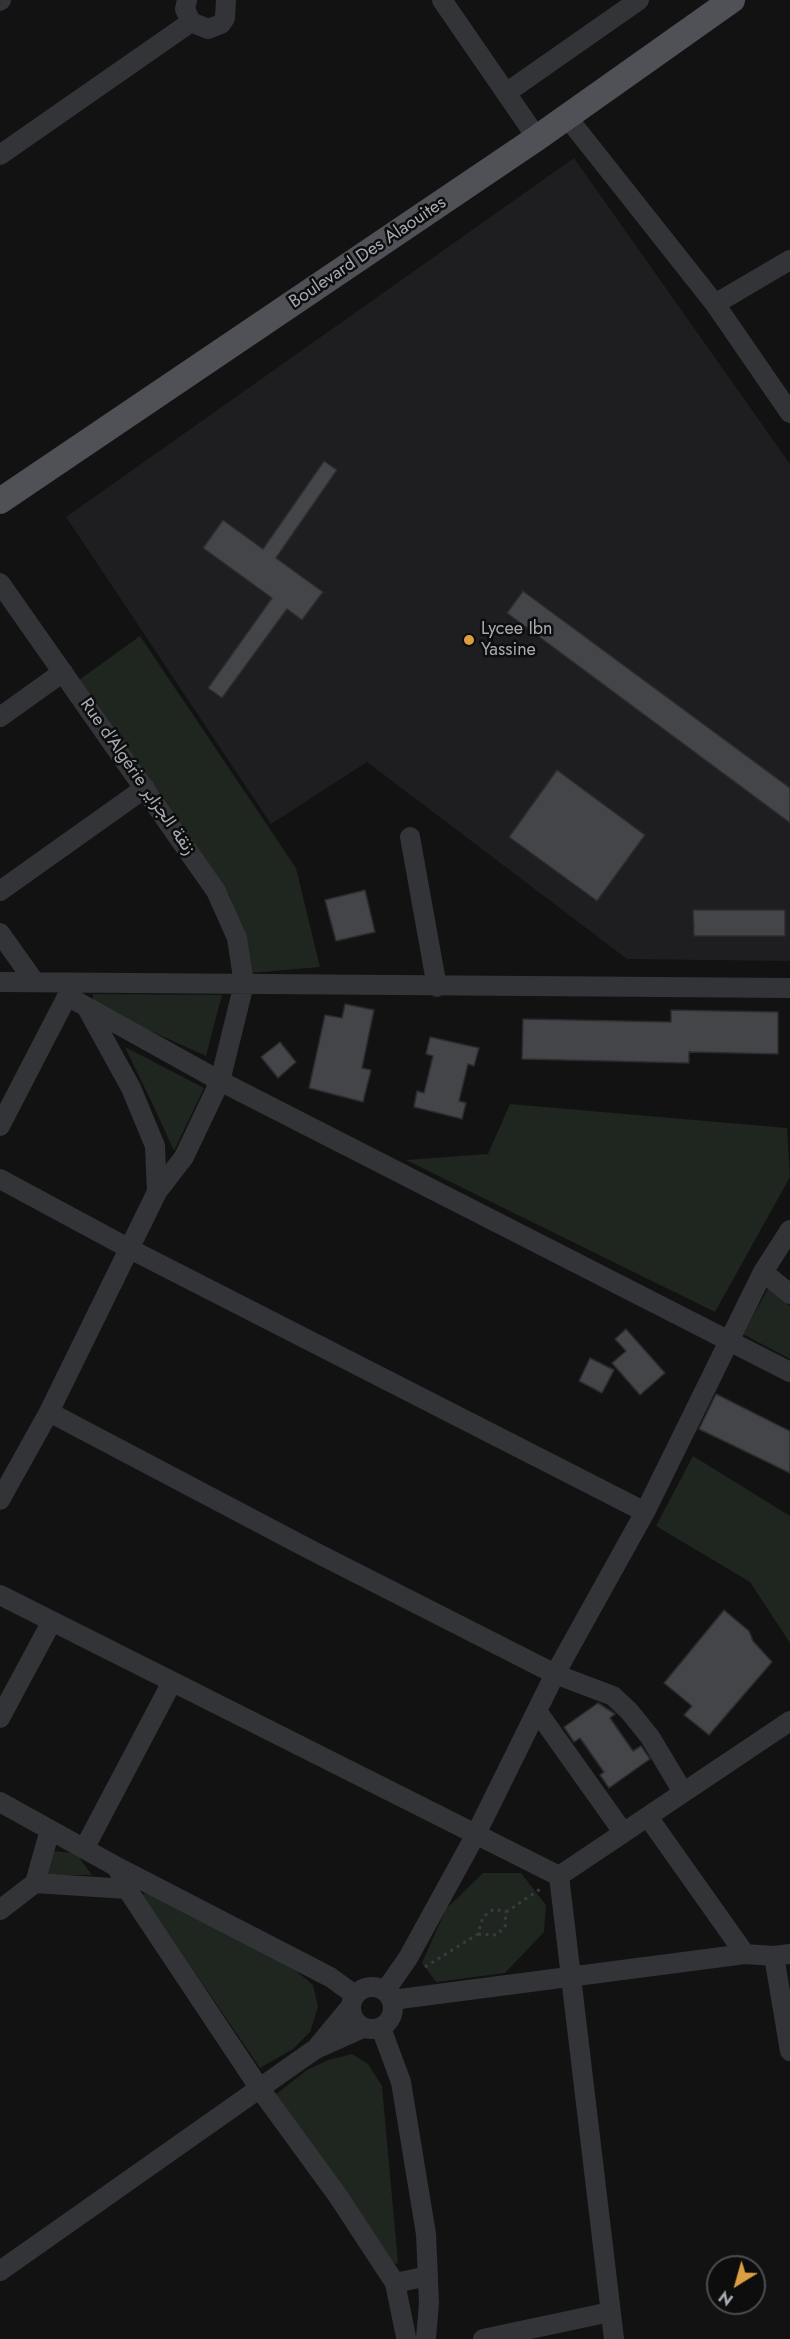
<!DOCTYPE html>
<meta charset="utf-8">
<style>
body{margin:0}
#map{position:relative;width:790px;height:2339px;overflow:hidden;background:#121213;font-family:Jost,sans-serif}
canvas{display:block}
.north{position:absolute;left:706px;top:2255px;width:60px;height:60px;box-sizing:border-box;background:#0d0d0e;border:2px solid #4a4c50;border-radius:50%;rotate:217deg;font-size:16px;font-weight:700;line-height:24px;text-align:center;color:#a5aab2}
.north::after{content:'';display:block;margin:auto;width:21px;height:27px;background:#db9f42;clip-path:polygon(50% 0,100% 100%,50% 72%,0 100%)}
</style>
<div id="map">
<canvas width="790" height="2339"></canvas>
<div class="north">N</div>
</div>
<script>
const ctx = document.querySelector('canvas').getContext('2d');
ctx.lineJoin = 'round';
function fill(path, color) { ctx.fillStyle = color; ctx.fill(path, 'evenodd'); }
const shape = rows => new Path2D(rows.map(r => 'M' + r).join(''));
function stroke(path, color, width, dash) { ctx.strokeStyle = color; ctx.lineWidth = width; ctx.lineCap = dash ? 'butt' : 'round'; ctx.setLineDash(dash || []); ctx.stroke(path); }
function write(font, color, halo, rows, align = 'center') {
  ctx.font = font + ' Jost,Vazirmatn,sans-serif'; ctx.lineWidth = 5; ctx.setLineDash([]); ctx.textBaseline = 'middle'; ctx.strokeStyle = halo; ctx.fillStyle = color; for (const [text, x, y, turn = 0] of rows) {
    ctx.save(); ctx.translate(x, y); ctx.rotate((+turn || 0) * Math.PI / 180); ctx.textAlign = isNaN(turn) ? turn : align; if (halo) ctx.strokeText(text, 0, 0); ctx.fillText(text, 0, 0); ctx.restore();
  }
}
fill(shape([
 [574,158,790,464,790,961,627,959,367,762,271,824,66,517]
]), '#1e1e20');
fill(shape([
 [140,636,296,868,320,967,250,973,230,896,79,680],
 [93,994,222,995,206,1056,93,1005],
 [125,1047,204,1088,174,1151,153,1105],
 [510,1104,787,1128,790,1177,715,1312,406,1160,488,1154],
 [769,1287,790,1306,790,1359,743,1334],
 [693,1456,790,1516,790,1643,750,1582,656,1526],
 [50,1851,76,1853,92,1875,43,1875],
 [483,1873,521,1873,546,1905,544,1932,505,1973,436,1982,422,1963,446,1909],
 [147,1891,295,1970,313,1985,318,2007,310,2032,293,2049,260,2068,142,1895],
 [352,2054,368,2064,382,2086,398,2263,391,2265,275,2095,307,2070,328,2060]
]), '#1f251f');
const building = shape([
 [324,461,337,470,276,558,323,592,302,620,287,609,222,698,208,688,272,598,203,548,223,520,263,549,324,461],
 [523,591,790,788,790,823,507,613,523,591],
 [557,770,645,835,597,901,509,837,557,770],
 [365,890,375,932,336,941,325,900,365,890],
 [693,910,785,910,785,936,694,936,693,910],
 [345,1004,374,1010,362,1068,371,1070,363,1102,309,1088,325,1015,342,1018,345,1004],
 [671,1010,778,1012,778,1054,689,1052,689,1063,522,1059,523,1019,671,1022,671,1010],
 [430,1037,479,1048,474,1066,468,1064,459,1101,466,1103,462,1119,414,1107,417,1091,424,1093,433,1056,426,1054,430,1037],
 [280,1042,296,1062,278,1078,261,1057,280,1042],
 [626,1329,665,1373,640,1395,612,1363,626,1351,615,1339,626,1329],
 [590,1358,614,1370,602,1393,579,1381,590,1358],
 [716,1394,790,1431,790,1473,699,1429,716,1394],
 [724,1610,749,1631,753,1641,772,1662,709,1735,684,1715,692,1706,664,1683,724,1610],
 [598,1703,615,1714,610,1718,633,1751,641,1746,650,1759,609,1788,600,1775,604,1772,580,1738,574,1742,564,1727,598,1703]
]);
fill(building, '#444548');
stroke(building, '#2c2c2f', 1.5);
stroke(shape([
 [478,1934,496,1935,505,1927,506,1912,542,1888],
 [425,1967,478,1934,483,1917,494,1909,506,1912]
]), '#393b3f', 3, [3, 4.5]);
stroke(shape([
 [187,0,185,9,191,22,208,29,221,24,225,18,226,0],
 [442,0,537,138],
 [0,1,1,0],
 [506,93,639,0],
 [567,117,715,304,790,413],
 [0,155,191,22],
 [715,304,790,260],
 [0,583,216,891,237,938,244,984,220,1081,184,1157,157,1192,49,1412,0,1500],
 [0,717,63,672],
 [410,837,437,987],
 [0,891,145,788],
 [0,933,34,981],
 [0,982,790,988],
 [67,996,220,1081,790,1372],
 [88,1010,131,1088,155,1146,157,1192],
 [0,1126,73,985],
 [0,1179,130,1249,645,1512],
 [763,1272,790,1294],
 [49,1412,309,1549,555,1674,613,1696,629,1711,650,1737,683,1792],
 [0,1595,559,1876],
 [537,1711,623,1832],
 [0,1718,52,1621],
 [0,1802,117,1867,330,1977,355,1995],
 [648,1817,745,1954],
 [84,1849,172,1682],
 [117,1867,127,1889,260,2089,338,2196,395,2283],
 [35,1883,127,1889],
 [0,1910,35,1883,50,1830],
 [774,1956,790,2051],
 '351 2008a21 21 0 1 1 42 0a21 21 0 1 1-42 0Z',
 [385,1991,408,1958,475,1836,555,1674,645,1512,763,1272,790,1230],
 [392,2000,745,1954,774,1956,790,1954],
 [381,2028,401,2082,426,2234,429,2303,426,2338],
 [318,2046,351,2006],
 [0,2271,314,2050,363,2028],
 [406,2337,395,2283,428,2276],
 [483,2339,610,2312],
 [614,2339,559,1876,790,1721]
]), '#333438', 20);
stroke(shape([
 [0,501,537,138,732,0]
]), '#505156', 26);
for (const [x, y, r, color] of [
 [469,640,6,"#db9f42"]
]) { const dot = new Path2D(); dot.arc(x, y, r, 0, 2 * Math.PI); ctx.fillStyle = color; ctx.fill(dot); stroke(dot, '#0d0d0e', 2); }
write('18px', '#a5aab2', '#0d0d0e', [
 ["Boulevard Des Alaouites",368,253,-34],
 ["Rue d'Algérie زنقة الجزاير",137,777,55]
]);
write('18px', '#a5aab2', '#0d0d0e', [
 ["Lycee Ibn",481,630],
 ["Yassine",481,651]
], 'left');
</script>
